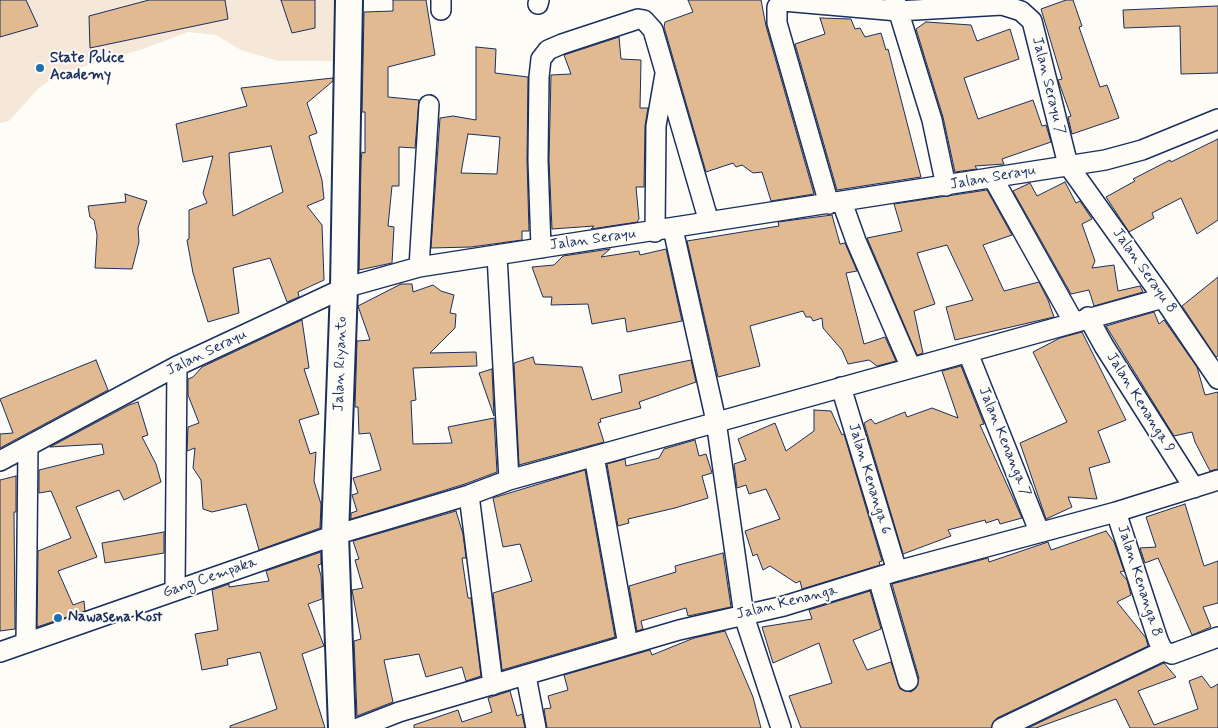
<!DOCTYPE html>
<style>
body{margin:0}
canvas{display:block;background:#fdfcf7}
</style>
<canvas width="1218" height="728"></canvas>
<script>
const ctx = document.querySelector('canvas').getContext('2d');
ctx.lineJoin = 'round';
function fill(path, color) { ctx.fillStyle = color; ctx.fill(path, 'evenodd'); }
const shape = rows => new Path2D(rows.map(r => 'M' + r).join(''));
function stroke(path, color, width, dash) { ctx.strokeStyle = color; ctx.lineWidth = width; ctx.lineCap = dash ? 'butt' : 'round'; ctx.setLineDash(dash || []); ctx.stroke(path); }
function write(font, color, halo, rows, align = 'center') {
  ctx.font = font + ' Mynerve,sans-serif'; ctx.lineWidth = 4; ctx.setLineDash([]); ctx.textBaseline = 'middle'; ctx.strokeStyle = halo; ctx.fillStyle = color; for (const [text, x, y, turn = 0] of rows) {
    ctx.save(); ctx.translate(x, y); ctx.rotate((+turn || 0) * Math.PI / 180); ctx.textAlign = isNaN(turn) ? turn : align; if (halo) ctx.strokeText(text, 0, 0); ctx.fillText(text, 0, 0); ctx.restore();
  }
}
fill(shape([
 [0,0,349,0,349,61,278,61,241,50,216,35,188,32,143,49,58,74,38,89,9,121,0,123]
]), '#f5e8d9');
const building = shape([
 [0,0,26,0,38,26,0,37,0,0],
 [149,0,225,0,228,19,90,48,89,16,149,0],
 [281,0,315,0,315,28,292,33,281,0],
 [393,0,426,0,435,55,388,67,388,97,419,100,415,148,399,147,399,186,392,186,388,226,394,227,392,263,359,270,361,161,362,152,365,153,365,112,362,112,364,12,393,11,393,0],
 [688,0,761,0,766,26,814,194,771,201,762,172,753,173,742,165,736,167,733,163,706,172,664,27,665,22,693,12,688,0],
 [1066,0,1073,0,1082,26,1079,27,1100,87,1107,85,1119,118,1072,134,1068,117,1071,116,1058,80,1062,79,1041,9,1066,0],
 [1218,6,1218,73,1181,74,1180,26,1124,28,1123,10,1218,6],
 [820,18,851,19,855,29,860,28,865,37,881,33,886,50,888,49,921,177,837,190,795,44,825,34,820,18],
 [926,22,971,25,977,41,1010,29,1019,59,964,78,978,119,1033,100,1042,126,1046,125,1051,142,1002,159,1004,164,975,166,977,169,955,172,943,117,916,29,926,22],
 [619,37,621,59,641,60,640,108,648,108,645,126,644,187,636,187,639,219,637,222,591,229,594,226,552,229,549,160,551,75,571,74,564,55,619,37],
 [476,47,496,49,495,73,528,77,527,160,529,231,522,231,522,240,471,247,431,248,440,118,453,116,476,120,476,47],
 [468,134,500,137,497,174,461,173,468,134],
 [333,78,333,81,307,103,317,133,309,136,322,180,324,199,307,206,322,225,324,280,298,292,299,297,287,302,270,258,233,268,239,313,208,322,193,273,187,240,189,239,189,210,207,203,203,193,213,156,183,162,176,124,247,106,241,88,333,78],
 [271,146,283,192,233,216,229,153,271,146],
 [1218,139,1218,220,1197,234,1181,198,1152,213,1154,218,1129,232,1106,197,1135,181,1133,179,1170,160,1171,162,1218,139],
 [1065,182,1076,203,1080,201,1092,219,1082,224,1095,261,1092,268,1114,265,1118,291,1140,286,1143,292,1094,306,1089,290,1071,294,1013,191,1030,183,1037,196,1065,182],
 [987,190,1012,235,983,245,1004,291,1039,282,1048,300,1054,317,955,340,946,307,973,300,947,245,917,253,935,304,914,311,923,353,917,355,867,238,902,231,894,204,987,190],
 [125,194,147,201,138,228,139,242,132,269,95,268,97,235,94,220,90,217,88,206,126,202,125,194],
 [832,215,840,244,845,243,857,271,846,273,864,344,885,337,896,361,877,366,869,360,848,364,842,350,823,328,822,318,813,321,811,317,806,317,803,311,750,326,760,366,718,377,687,241,779,226,778,222,832,215],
 [610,249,601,257,639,251,640,255,666,249,682,321,627,332,625,318,592,324,588,304,551,305,552,297,543,297,532,267,554,265,563,256,610,249],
 [1218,277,1218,356,1216,357,1182,306,1218,277],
 [401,284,412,284,413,292,433,285,441,291,454,295,450,313,456,314,455,328,430,353,476,352,477,366,413,368,416,400,411,401,413,444,452,443,448,427,494,418,497,472,465,484,351,519,351,513,357,511,352,495,358,493,353,478,381,470,370,433,359,434,358,407,355,407,357,341,370,340,358,306,401,284],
 [1154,312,1159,324,1164,320,1197,367,1205,395,1218,392,1218,469,1210,471,1195,442,1192,432,1174,436,1106,326,1154,312],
 [302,320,309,368,304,369,319,414,299,420,310,454,316,452,314,481,321,504,320,528,259,550,246,504,212,512,203,509,201,480,193,468,195,448,187,451,188,427,199,423,188,395,188,379,193,377,202,367,302,320],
 [1082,332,1126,420,1098,431,1110,462,1089,468,1097,499,1068,497,1072,507,1046,519,1020,443,1067,422,1033,352,1060,338,1082,332],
 [533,357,535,364,582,367,592,400,622,392,619,375,691,360,696,382,639,402,641,408,600,419,601,422,598,423,604,442,519,465,514,363,533,357],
 [96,360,108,390,0,448,0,434,13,433,0,399,96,360],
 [961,366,984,424,980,425,1022,518,1000,524,998,519,986,523,985,520,948,530,951,536,903,554,864,423,871,419,875,424,905,412,907,417,932,408,958,418,942,371,961,366],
 [492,369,494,416,479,373,492,369],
 [138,402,148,435,142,437,156,464,161,482,124,500,119,490,76,507,97,557,58,571,73,605,84,601,85,611,37,627,38,551,71,538,51,491,39,493,39,470,104,454,102,444,50,447,129,405,138,402],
 [814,410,831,411,842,435,844,434,882,561,879,562,880,565,802,589,800,581,796,583,770,566,763,570,757,554,753,556,745,531,780,519,766,489,749,494,746,485,737,488,734,464,746,460,738,439,775,423,786,451,814,431,814,410],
 [695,440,699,456,706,454,712,473,702,476,708,498,675,508,628,519,629,523,618,526,607,464,625,459,626,466,659,458,664,449,695,440],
 [585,470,615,637,502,670,493,593,532,581,520,544,503,547,493,498,585,470],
 [16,476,16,512,14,512,15,629,0,631,0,480,16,476],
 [1185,504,1204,566,1218,561,1218,603,1203,607,1211,627,1192,635,1158,558,1145,563,1140,548,1156,547,1146,517,1185,504],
 [456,511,463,534,466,558,462,558,465,579,468,598,471,598,481,676,466,681,462,667,426,677,419,654,384,660,393,702,357,716,354,641,361,639,352,590,363,588,355,560,359,559,353,541,456,511],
 [1106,531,1114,542,1124,571,1120,572,1127,580,1131,595,1117,602,1146,638,1148,646,997,718,991,728,801,728,789,696,832,683,819,643,773,663,762,627,812,619,809,610,870,591,881,629,853,640,867,670,891,662,900,689,911,692,916,688,919,678,892,584,988,558,989,562,1048,542,1051,550,1106,531],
 [164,532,164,553,105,563,102,543,164,532],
 [321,552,321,564,318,565,321,576,322,599,308,604,324,646,302,654,325,728,230,728,230,726,277,709,260,652,227,659,228,665,202,670,195,634,218,630,212,590,229,584,229,587,269,581,266,571,321,552],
 [723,553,731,607,688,616,686,608,641,621,643,629,637,631,629,586,676,572,675,566,723,553],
 [725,631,753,697,761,728,547,728,544,709,551,708,548,696,568,690,564,675,650,650,652,655,694,638,725,631],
 [1164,663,1176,677,1138,691,1154,725,1198,709,1189,681,1202,676,1211,688,1218,684,1218,728,1130,728,1116,699,1036,728,1028,728,1164,663],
 [510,691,517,716,522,714,525,728,414,728,414,725,458,710,462,722,492,712,488,698,510,691]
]);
fill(building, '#e1ba92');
stroke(building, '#1b2f5e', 1);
const street = shape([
 [441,0,441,10],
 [895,0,932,120,946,186],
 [538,4,539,0],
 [993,178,1073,321],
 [842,202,856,241,911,368],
 [829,204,777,23,777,7,783,1,898,11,1002,5,1021,11,1032,21,1068,165,1163,298,1218,379],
 [673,229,716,421,744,616,781,728],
 [655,232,656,126,665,74],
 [541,248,538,160,539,77,541,59,548,50,562,44,638,19,644,20,653,30,709,222],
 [497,255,509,480],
 [419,267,429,105],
 [1088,317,1104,346,1194,488],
 [968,353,1039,531],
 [841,387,897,571],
 [594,456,628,645],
 [0,461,177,366,344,288,419,267,1105,160,1142,150,1218,119],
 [469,495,493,685],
 [1116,512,1158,640,1163,651,1172,654,1218,637],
 [878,578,908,681],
 [175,590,177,366],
 [26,643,28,446],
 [0,652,335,535,469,495,509,480,1163,298],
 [526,676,536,728],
 [358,728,399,712,679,630,784,606,897,571,1116,512,1218,480],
 [1002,728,1163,651]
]);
const secondary = shape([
 [342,728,335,535,344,288,349,0]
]);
stroke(street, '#1b2f5e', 22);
stroke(secondary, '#1b2f5e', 30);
stroke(street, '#fdfcf7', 19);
stroke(secondary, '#fdfcf7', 26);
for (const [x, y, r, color] of [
 [40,68,5,"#1f6fb2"],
 [58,618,5,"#1f6fb2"]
]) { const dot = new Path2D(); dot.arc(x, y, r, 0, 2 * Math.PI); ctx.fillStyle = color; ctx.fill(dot); stroke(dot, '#fdfcf7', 2); }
write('bold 15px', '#1b2f5e', '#fdfcf7', [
 ["State Police",50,59],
 ["Academy",50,76],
 ["Nawasena Kost",68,618]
], 'left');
write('15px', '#1b2f5e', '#fdfcf7', [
 ["Jalan Serayu 7",1048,86,76],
 ["Jalan Serayu",993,178,-10],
 ["Jalan Serayu",593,240,-8],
 ["Jalan Serayu 8",1144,271,55],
 ["Jalan Serayu",207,353,-26],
 ["Jalan Riyanto",341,364,-88],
 ["Jalan Kenanga 9",1140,403,58],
 ["Jalan Kenanga 7",1004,442,68],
 ["Jalan Kenanga 6",869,479,73],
 ["Gang Cempaka",210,578,-19],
 ["Jalan Kenanga 8",1139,581,72],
 ["Jalan Kenanga",787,603,-14]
]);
</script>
